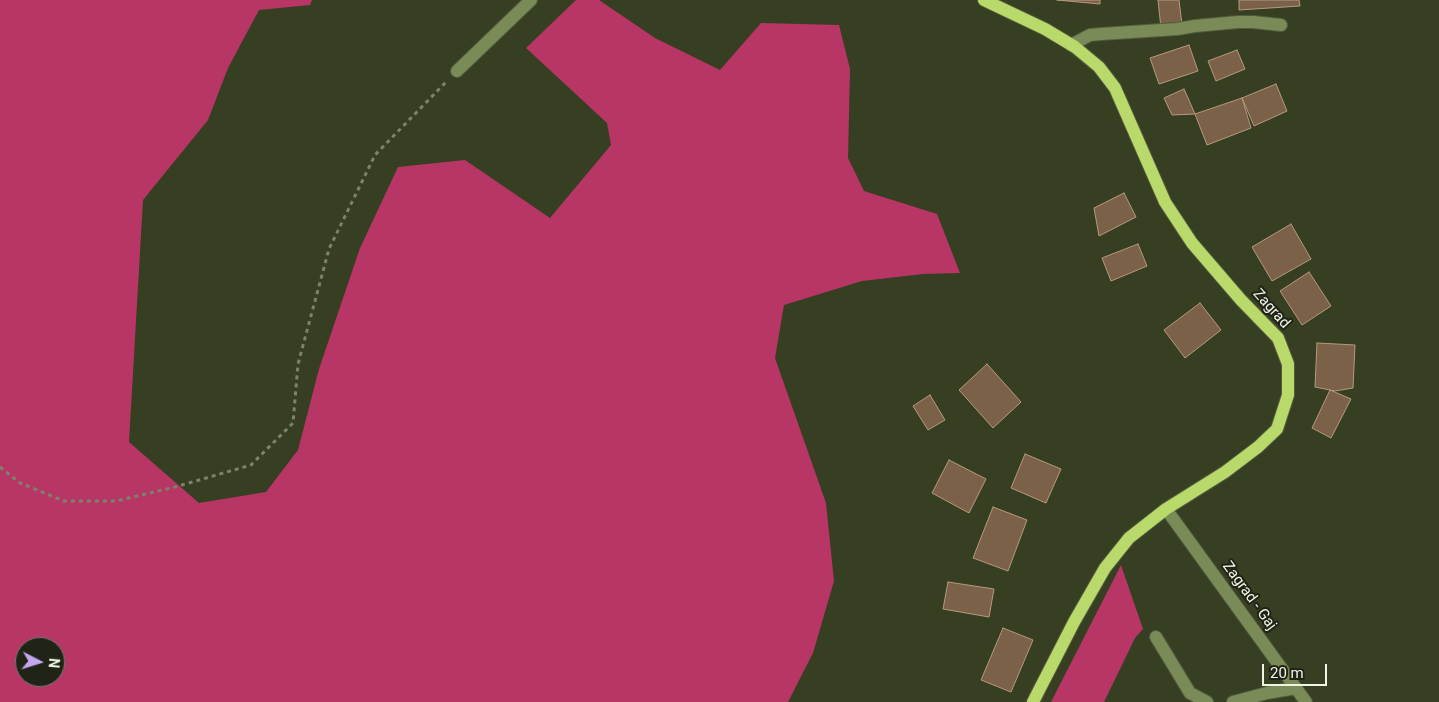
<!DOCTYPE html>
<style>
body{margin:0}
#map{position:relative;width:1439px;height:702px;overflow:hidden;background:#363f21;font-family:Roboto,sans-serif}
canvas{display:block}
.north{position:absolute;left:15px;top:637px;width:50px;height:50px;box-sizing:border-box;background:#202417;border:1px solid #737869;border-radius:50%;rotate:95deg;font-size:14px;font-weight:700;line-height:20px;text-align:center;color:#eff5e3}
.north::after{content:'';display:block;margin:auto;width:18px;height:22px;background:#c5a6f0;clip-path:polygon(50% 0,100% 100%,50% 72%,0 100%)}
.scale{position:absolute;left:1262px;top:664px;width:65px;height:22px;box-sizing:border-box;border:2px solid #eff5e3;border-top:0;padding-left:6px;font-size:15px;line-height:18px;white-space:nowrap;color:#eff5e3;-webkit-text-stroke:4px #202417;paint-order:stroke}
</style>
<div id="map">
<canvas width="1439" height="702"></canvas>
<div class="north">N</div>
<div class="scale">20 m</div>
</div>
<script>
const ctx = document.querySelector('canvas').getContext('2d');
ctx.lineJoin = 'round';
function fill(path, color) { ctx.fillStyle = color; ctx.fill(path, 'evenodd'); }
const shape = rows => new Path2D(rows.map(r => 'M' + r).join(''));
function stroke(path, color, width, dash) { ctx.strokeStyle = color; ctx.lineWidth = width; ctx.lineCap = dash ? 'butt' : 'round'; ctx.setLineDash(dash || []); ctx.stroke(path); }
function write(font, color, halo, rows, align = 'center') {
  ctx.font = font + ' Roboto,sans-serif'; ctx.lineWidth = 4; ctx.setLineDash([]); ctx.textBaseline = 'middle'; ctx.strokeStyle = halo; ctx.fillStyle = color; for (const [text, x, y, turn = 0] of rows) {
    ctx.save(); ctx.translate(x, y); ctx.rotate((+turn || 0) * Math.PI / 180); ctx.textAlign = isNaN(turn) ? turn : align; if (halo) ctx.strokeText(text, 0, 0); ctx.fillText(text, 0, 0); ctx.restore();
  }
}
fill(shape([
 [0,0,312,0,310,5,259,10,228,68,208,120,143,200,129,442,199,503,266,492,298,450,319,369,360,248,398,167,465,160,550,218,611,145,607,123,526,48,576,0,599,0,655,38,720,70,761,23,839,25,850,69,848,158,864,191,937,214,960,273,923,274,862,281,784,305,775,358,826,503,834,581,813,653,788,702,0,702],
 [25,647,55,647,55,677,25,677],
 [1121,565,1143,629,1135,638,1104,702,1051,702]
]), '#b83665');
const building = shape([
 [1057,0,1100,0,1100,4,1057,0],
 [1158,0,1179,0,1182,25,1161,28,1158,0],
 [1239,0,1299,0,1300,6,1239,10,1239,0],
 [1189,45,1198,71,1159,84,1150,58,1189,45],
 [1237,50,1245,69,1216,81,1208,61,1237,50],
 [1276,84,1287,111,1254,126,1242,98,1276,84],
 [1184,89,1195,114,1172,115,1164,98,1184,89],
 [1242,98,1251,128,1207,145,1195,114,1242,98],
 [1124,193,1136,217,1099,236,1094,208,1124,193],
 [1291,224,1311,259,1272,281,1252,247,1291,224],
 [1138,244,1147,266,1111,281,1102,258,1138,244],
 [1309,272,1331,306,1302,325,1280,291,1309,272],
 [1200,303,1221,330,1185,358,1164,330,1200,303],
 [1317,343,1355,345,1353,388,1335,391,1315,387,1317,343],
 [987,364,1021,402,993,428,959,390,987,364],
 [1330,390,1351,399,1331,438,1312,428,1330,390],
 [930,395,945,420,928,430,913,406,930,395],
 [1025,454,1061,469,1046,503,1011,488,1025,454],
 [949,460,986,479,969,513,932,493,949,460],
 [993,507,1027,520,1008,571,973,558,993,507],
 [948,582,994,589,989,617,943,609,948,582],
 [1003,628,1033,640,1011,692,981,680,1003,628]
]);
fill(building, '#7c6149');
stroke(building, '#b69980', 1);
const minor = shape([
 [1071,45,1090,35,1101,34,1177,29,1195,26,1238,22,1253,22,1281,25],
 [457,71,531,0],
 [1166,509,1306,702],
 [1156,637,1190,693,1207,702],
 [1233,702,1267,693,1296,688]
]);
const major = shape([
 [984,0,1045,29,1075,47,1099,67,1115,88,1165,202,1192,243,1241,300,1278,338,1288,364,1288,395,1277,429,1258,447,1225,472,1166,509,1129,538,1105,568,1074,622,1033,702]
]);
stroke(minor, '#545c40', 14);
stroke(major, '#545c40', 14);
stroke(shape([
 [0,467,20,483,64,501,116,501,175,487,251,465,293,423,298,364,329,249,375,155,446,82]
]), '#7b836a', 3, [4, 4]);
stroke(minor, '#7a8b57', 12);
stroke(major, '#b9d96a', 12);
write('15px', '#eff5e3', '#202417', [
 ["Zagrad",1271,309,48],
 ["Zagrad - Gaj",1249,596,54]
]);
</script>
